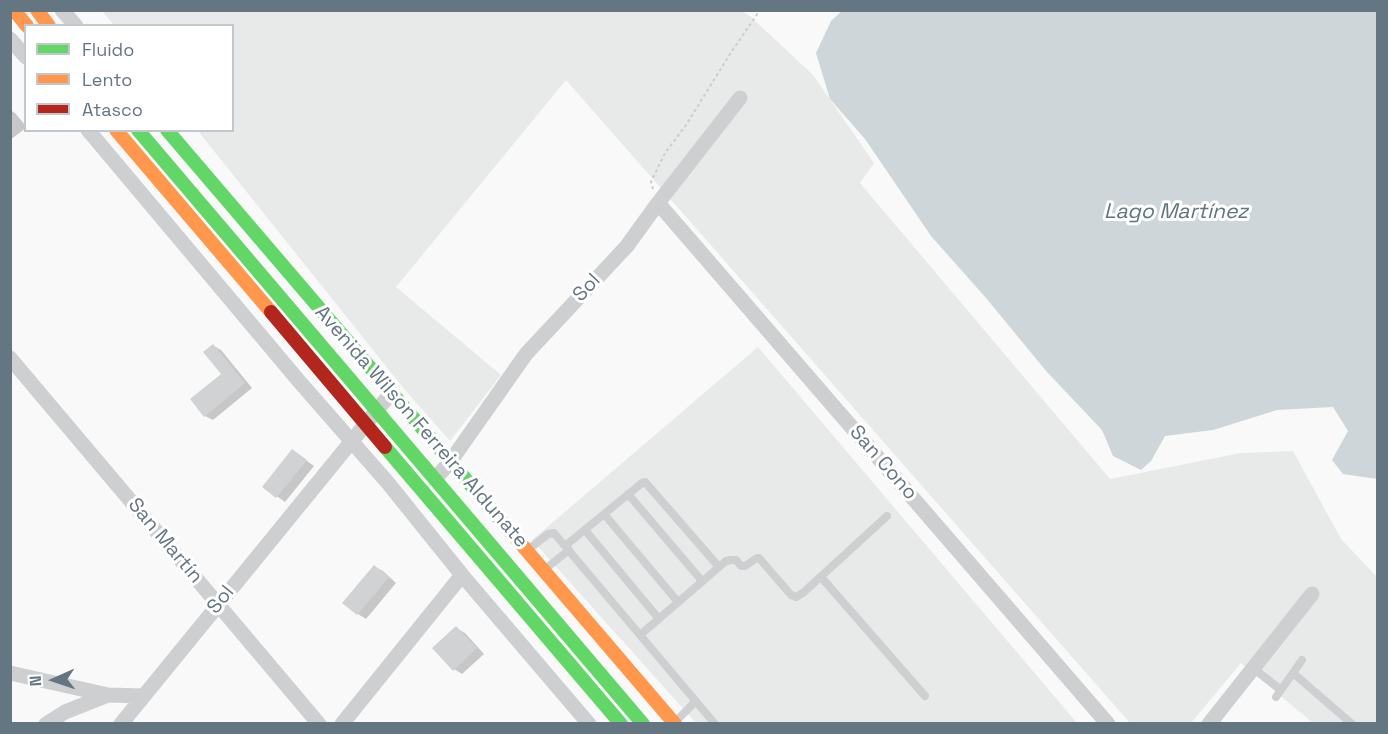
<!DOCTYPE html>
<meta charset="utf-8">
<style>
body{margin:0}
#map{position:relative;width:1388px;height:734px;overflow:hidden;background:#f9f9f9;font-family:"Space Grotesk",sans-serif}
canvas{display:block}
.frame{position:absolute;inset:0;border:12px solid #657683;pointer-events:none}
.legend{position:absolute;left:24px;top:24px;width:210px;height:108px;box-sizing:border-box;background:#fff;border:2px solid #c1c8cd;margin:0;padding:8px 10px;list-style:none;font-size:18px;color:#657683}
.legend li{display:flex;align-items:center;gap:12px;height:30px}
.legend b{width:30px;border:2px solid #c1c8cd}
.north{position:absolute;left:24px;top:650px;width:60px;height:60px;-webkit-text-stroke:4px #fff;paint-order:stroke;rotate:267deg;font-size:16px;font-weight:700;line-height:24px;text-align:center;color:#657683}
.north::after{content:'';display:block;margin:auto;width:21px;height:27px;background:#657683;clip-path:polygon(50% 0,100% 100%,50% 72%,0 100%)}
</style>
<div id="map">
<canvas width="1388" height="734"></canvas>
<div class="frame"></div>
<ul class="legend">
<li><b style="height:8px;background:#63d668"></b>Fluido</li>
<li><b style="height:8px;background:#ff974d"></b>Lento</li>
<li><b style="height:8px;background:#b3261e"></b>Atasco</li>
</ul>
<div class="north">N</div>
</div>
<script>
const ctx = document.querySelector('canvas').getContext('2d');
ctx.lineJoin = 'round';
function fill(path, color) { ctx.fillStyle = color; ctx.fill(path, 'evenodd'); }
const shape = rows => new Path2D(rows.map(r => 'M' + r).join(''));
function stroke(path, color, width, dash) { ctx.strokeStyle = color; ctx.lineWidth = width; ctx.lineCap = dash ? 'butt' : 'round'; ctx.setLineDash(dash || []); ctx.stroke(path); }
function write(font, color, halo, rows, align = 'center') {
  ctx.font = font + ' "Space Grotesk",sans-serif'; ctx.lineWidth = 6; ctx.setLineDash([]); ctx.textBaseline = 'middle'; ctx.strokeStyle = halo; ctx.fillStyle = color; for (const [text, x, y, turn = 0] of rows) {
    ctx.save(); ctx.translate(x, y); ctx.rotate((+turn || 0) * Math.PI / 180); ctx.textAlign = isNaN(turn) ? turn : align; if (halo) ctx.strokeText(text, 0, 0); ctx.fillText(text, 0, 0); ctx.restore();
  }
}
fill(shape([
 [102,11,742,11,751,17,813,75,874,163,860,183,1110,479,1240,453,1293,451,1341,539,1377,577,1377,723,1313,723,1241,663,1191,723,1130,723,566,80,396,287,501,375,450,441,405,390,198,131,232,130,232,26,114,25],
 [758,347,1077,723,696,723,532,540]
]), '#e8e9e9');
fill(shape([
 [843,10,1377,11,1377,479,1343,474,1332,460,1348,431,1333,407,1277,410,1213,430,1165,436,1151,461,1141,470,1113,456,1102,430,1047,372,986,298,931,236,865,139,830,99,816,53,831,21]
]), '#ced6d9');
fill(shape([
 [10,110,15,113,26,126,26,128,10,140],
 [214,346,221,350,252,388,213,420,205,416,223,374],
 [293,451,314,466,285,502,264,487],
 [375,567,383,571,396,583,366,619,358,614,345,603],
 [456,628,465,633,484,654,462,674,454,669]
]), '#0003');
fill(shape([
 [213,344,245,383,204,417,190,399,221,374,203,352],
 [292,449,307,460,276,498,262,487],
 [374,565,389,577,357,615,342,603],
 [456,626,477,648,453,671,432,648]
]), '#d0d2d3');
stroke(shape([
 [653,189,651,182,665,153,686,125,730,54,760,10]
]), '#cbcccd', 2, [3, 3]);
stroke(shape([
 [628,494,702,581],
 [604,514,678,602],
 [585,530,659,619],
 [565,546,642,483,645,482,719,567],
 [529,549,548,534,554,533,715,724],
 [544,570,569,550],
 [821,577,925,696],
 [640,635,726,561,731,560,736,560,741,566,745,566,757,558,759,558,791,595,796,597,804,592,887,516],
 [1253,668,1281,690],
 [1293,673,1352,724],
 [1276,697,1302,660],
 [676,721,696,701]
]), '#cecfd0', 8);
stroke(shape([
 [62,10,76,26],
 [10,39,26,57],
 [88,130,298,380,388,483,462,575,589,724],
 [658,203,1108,724],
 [10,358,319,724],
 [435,479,450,462,526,354,627,246,658,203,740,98],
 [10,673,108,695,143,696],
 [46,724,65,712,108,695],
 [121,724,391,393],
 [342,724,462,575],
 [1209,724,1312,594]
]), '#cecfd0', 15);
stroke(shape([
 [138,130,643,724],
 [167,130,498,517],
 [385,447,621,724]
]), '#63d668', 14);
stroke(shape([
 [14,10,27,26],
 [37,10,49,26],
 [116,130,271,312],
 [498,517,675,724]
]), '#ff974d', 14);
stroke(shape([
 [271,312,385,447]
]), '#b3261e', 14);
write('20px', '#657683', '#fff', [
 ["Sol",587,288,-47],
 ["Avenida Wilson Ferreira Aldunate",421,427,49],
 ["San Cono",883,463,49],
 ["San Martín",165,541,50],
 ["Sol",221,600,-51]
]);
write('italic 21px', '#60757c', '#fff', [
 ["Lago Martínez",1176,212]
]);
</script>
